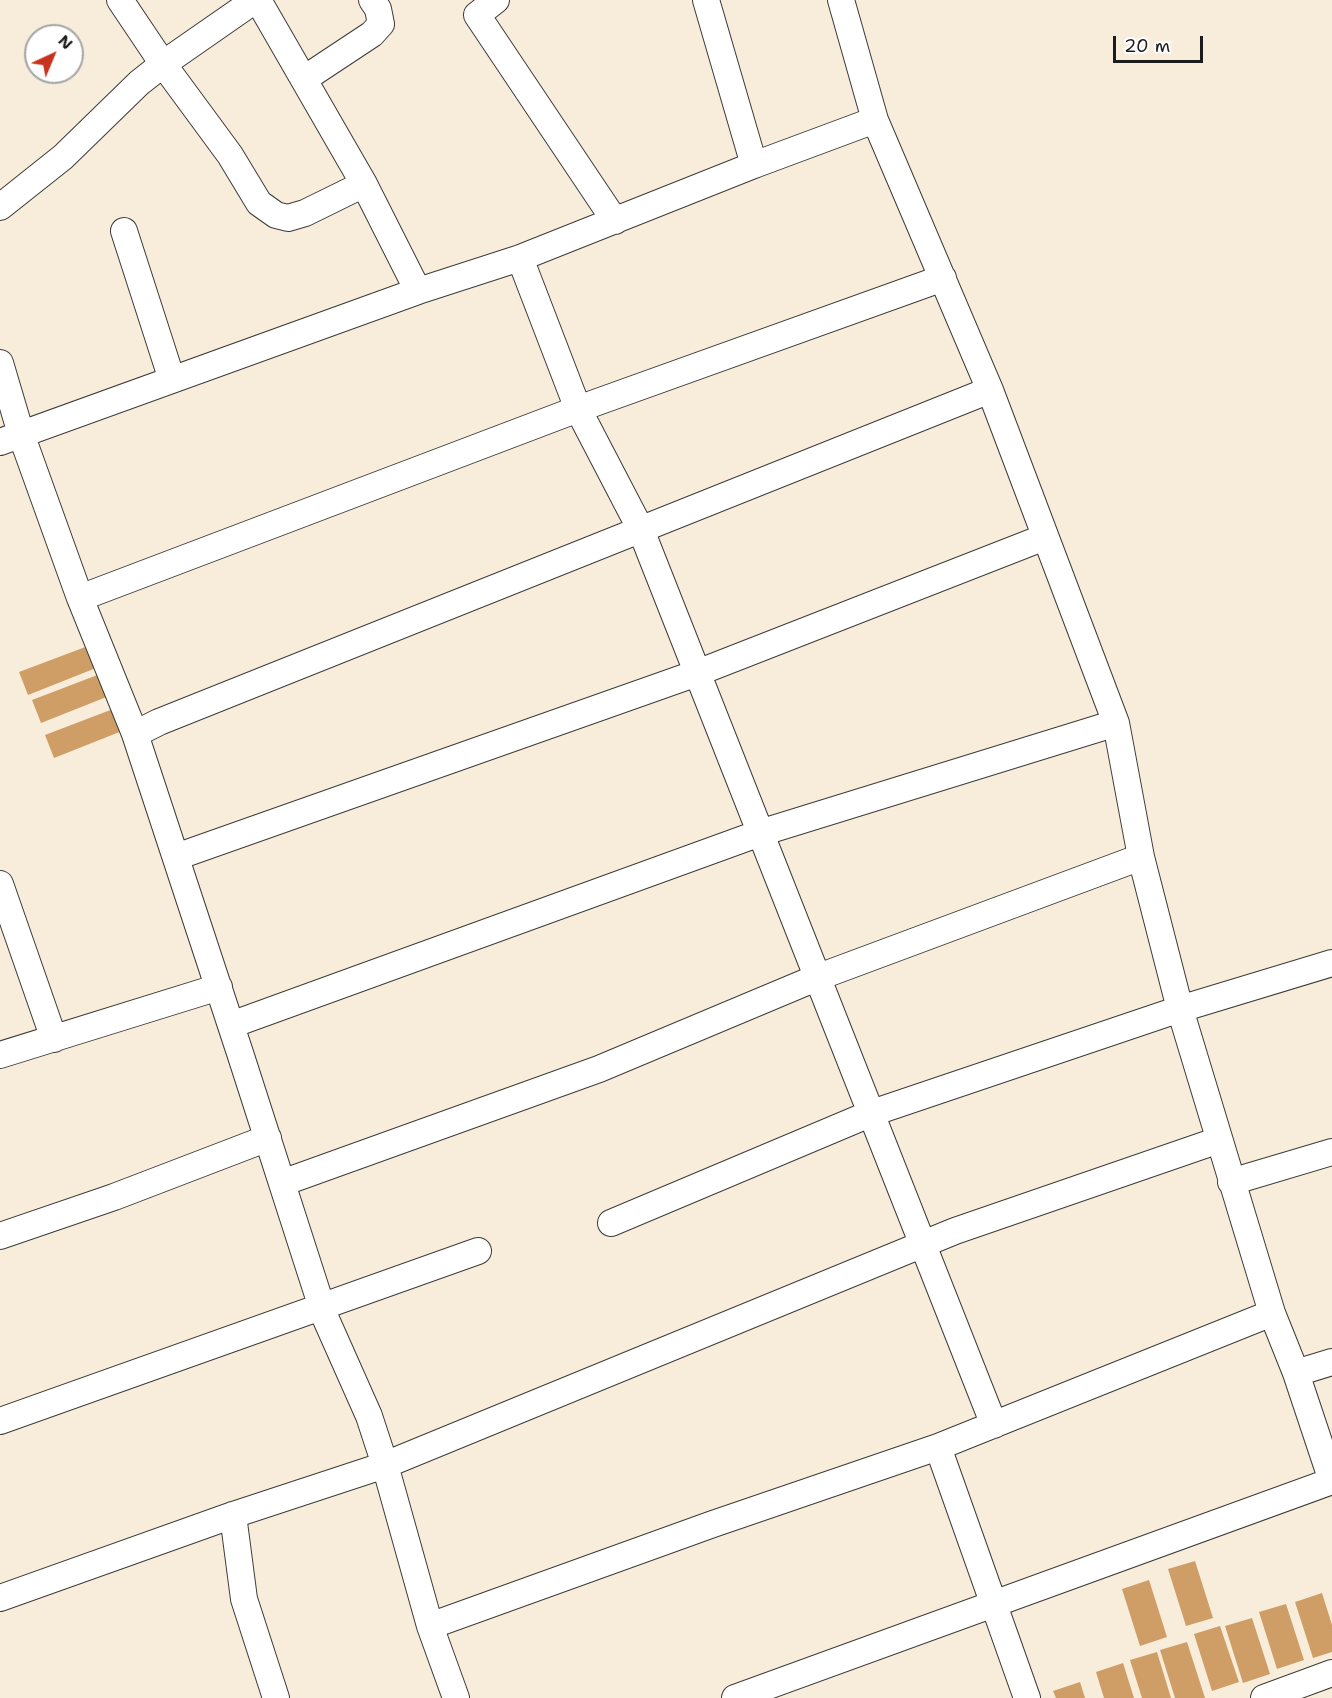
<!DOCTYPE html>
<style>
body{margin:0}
#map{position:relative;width:1332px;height:1698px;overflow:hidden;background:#f7edda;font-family:"Shantell Sans",sans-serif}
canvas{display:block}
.north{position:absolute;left:24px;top:24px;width:60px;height:60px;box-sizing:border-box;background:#fff;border:2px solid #a4a4a4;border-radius:50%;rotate:44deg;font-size:16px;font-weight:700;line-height:24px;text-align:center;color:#1c1c1c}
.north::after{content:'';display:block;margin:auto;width:21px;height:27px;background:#c8321e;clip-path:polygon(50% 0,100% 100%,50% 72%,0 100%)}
.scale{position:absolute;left:1113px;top:36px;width:90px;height:27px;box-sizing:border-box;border:3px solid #1c1c1c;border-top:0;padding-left:8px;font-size:18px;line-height:21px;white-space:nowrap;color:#1c1c1c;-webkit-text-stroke:4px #fff;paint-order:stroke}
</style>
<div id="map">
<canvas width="1332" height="1698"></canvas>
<div class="north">N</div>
<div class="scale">20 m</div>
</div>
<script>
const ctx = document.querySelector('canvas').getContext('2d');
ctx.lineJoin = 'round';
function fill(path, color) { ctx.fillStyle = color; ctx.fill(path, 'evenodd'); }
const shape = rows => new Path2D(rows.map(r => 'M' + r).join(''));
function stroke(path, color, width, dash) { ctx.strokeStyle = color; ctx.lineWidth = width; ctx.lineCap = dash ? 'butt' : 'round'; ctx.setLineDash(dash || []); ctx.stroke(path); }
fill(shape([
 [88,646,96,668,28,695,19,672],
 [100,674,109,696,41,723,32,700],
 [113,709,122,731,54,758,45,735],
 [1195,1561,1213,1618,1186,1626,1168,1569],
 [1149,1580,1167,1637,1140,1646,1122,1589],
 [1322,1593,1332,1625,1332,1652,1313,1658,1295,1602],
 [1286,1604,1304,1660,1277,1669,1259,1612],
 [1252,1618,1270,1674,1243,1683,1225,1626],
 [1220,1626,1239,1682,1212,1691,1194,1634],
 [1187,1642,1205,1698,1175,1698,1160,1650],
 [1157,1652,1171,1698,1142,1698,1130,1660],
 [1123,1663,1134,1698,1104,1698,1096,1672],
 [1080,1682,1085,1698,1056,1698,1053,1691]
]), '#cf9e66');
const minor = shape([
 [120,0,163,64,230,155,259,203,276,215,288,218,305,213,364,184],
 [258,0,364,184,418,291],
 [496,0,477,15,615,221],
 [706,0,754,165],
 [841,0,875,120,990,390,1116,723,1141,857,1180,1009,1272,1313,1296,1373,1332,1481],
 [304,79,372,34,381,24,378,9,372,0],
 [0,207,63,157,139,83,163,64,255,0],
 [124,231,172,380],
 [520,258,578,409,641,530,994,1425],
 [0,363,21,434,80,598,135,734,241,1056,325,1317,369,1416,385,1465,430,1626,456,1698],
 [0,442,418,291,520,258,754,165,875,120],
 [80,598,578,409,943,278],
 [135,734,159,722,990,390],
 [176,857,697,673,1045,537],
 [0,884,54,1039],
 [231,1025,760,833,1116,723],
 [0,1055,219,987],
 [1231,1182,1332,1152],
 [282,1183,599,1069,816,978,1141,857],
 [611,1223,872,1113,1180,1009,1332,963],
 [0,1236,114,1197,268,1138],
 [1296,1373,1332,1362],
 [0,1421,478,1251],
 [938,1447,1027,1698],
 [233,1515,244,1599,276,1698],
 [0,1598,233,1515,385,1465,955,1231,1219,1140],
 [430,1626,713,1524,938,1447,1272,1313],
 [735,1698,1332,1481],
 [1264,1698,1332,1673]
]);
stroke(minor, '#3d3b38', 28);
stroke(minor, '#fff', 26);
</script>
